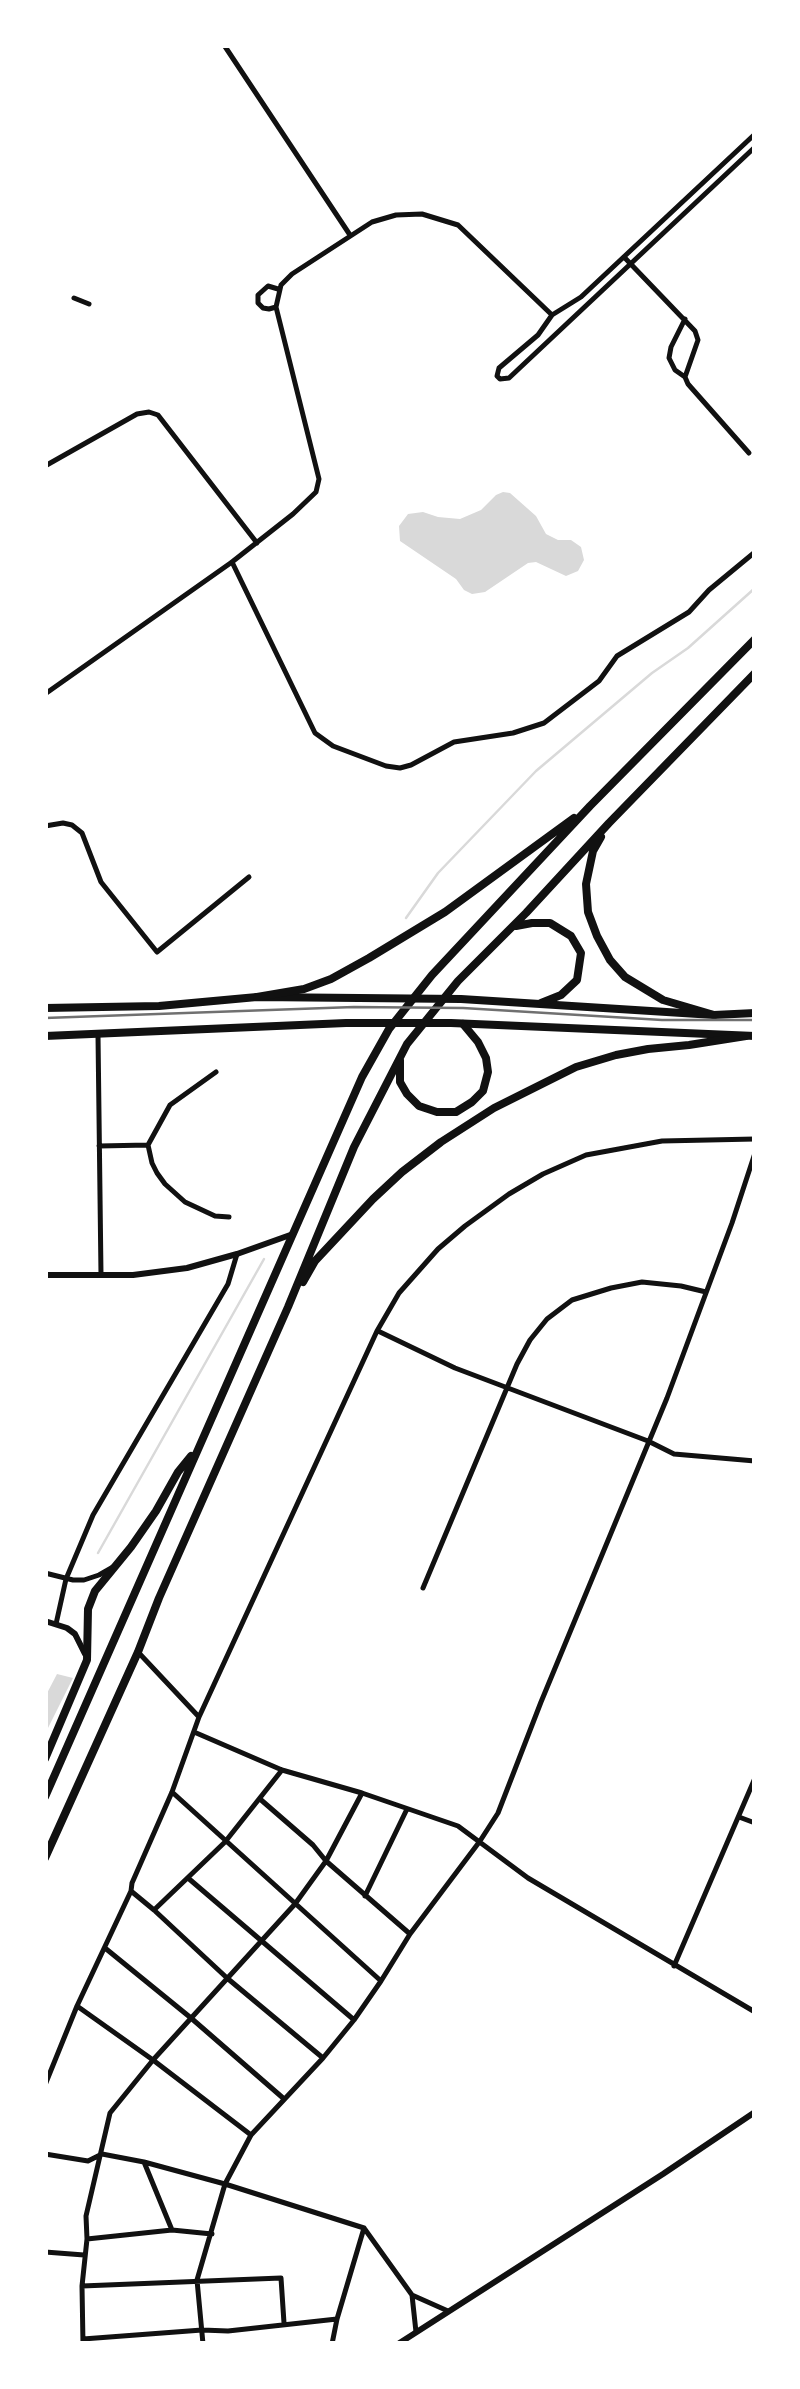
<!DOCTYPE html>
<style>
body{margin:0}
#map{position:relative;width:800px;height:2389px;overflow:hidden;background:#fff;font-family:Signika,sans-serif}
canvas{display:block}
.frame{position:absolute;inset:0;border:48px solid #fff;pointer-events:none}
</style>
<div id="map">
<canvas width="800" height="2389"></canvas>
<div class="frame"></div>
</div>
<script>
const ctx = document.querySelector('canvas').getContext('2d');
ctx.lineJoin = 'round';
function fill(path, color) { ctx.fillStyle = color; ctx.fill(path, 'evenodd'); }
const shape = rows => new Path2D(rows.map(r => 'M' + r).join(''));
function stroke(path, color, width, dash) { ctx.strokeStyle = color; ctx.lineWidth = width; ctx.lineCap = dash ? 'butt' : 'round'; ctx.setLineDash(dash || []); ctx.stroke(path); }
fill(shape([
 [503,492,510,493,536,516,546,534,558,540,571,540,581,547,584,560,578,571,566,576,536,562,528,563,485,592,472,594,464,590,456,579,400,541,399,526,408,514,423,512,438,517,460,519,481,510,496,495],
 [57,1674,73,1678,45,1734,45,1697]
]), '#d9d9d9');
stroke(shape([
 [406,918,438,873,536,771,652,673,688,648,755,588],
 [98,1553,264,1259]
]), '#d9d9d9', 2.5);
stroke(shape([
 [224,45,350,235],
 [755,134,581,297,552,315,538,335,499,368,497,376,500,379,509,378,755,147],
 [624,257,695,331,698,340,685,377,688,384,749,453],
 [74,298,89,304],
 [276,307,269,309,263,308,258,303,258,295,268,286,278,289],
 [685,319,671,347,669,358,675,370,685,377],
 [45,466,137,414,149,412,158,415,257,543],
 [232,562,315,733,333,746,386,766,400,768,411,765,454,742,513,733,544,723,599,681,617,656,689,612,709,590,755,552],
 [45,694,232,562,293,514,316,492,319,479,276,307,281,285,292,274,372,222,396,215,422,214,458,225,552,315],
 [45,826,63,823,72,825,82,833,101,882,157,952,249,877],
 [98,1035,101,1275],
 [148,1145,152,1163,157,1173,165,1184,185,1202,215,1216,229,1217],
 [99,1146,148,1145,170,1105,216,1072],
 [378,1331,455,1368,648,1441,674,1454,755,1461],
 [45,1573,73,1580,84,1580,99,1575,113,1567],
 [423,1588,517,1364,530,1340,547,1319,572,1300,611,1288,642,1282,681,1286,706,1292],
 [56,1624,66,1579,93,1515,228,1284,237,1254],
 [138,1652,199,1717],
 [194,1732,282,1770,362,1793,458,1826,528,1878,755,2012],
 [172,1792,381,1981],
 [260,1799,313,1845,326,1861,410,1934],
 [739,1817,755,1823],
 [188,1878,353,2019],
 [131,1891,154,1910,227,1978,323,2058],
 [365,1896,407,1809],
 [154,1910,225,1842,282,1770],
 [105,1948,191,2018,283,2098],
 [674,1966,755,1778],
 [77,2006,153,2060,251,2135],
 [45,2085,77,2006,131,1891,132,1883,172,1792,199,1717,377,1331,399,1293,438,1249,465,1226,509,1194,543,1174,586,1155,662,1141,755,1139],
 [45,2154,88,2161,102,2154],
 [102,2154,144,2162,225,2184,364,2228,412,2295],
 [144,2162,172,2230],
 [87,2239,172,2230,212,2234],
 [45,2252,84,2255],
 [82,2286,281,2278,284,2323],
 [416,2332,412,2295,448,2311],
 [83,2339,202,2330,228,2331,337,2319],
 [83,2344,82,2286,87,2239,86,2216,110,2113,153,2060,295,1904,326,1861,362,1793],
 [203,2344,197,2280,225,2184,251,2135,323,2058,354,2020,381,1981,410,1934,480,1841,498,1813,541,1702,667,1398,732,1223,755,1153],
 [332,2344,337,2319,364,2228]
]), '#111', 5);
stroke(shape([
 [45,1275,133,1275,187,1268,237,1254,293,1234],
 [45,1621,67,1628,75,1634,85,1654],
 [398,2344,663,2174,755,2112]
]), '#111', 6);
stroke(shape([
 [45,1008,159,1006,257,997,461,999,714,1015,755,1013],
 [45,1036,346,1023,451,1023,755,1036]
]), '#111', 8);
stroke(shape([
 [601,837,593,851,586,884,588,912,597,936,610,960,625,977,663,1000,714,1015],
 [516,926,532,923,550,923,571,936,581,953,577,980,561,995,541,1003],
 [257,997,304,989,331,979,369,958,445,912,574,818],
 [400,1060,400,1082,407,1094,419,1106,437,1112,456,1112,472,1102,483,1091,488,1072,486,1058,478,1042,463,1024],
 [303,1282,315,1261,373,1199,402,1172,441,1142,494,1108,576,1067,616,1055,648,1049,689,1045,746,1036],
 [45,1759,87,1660,88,1609,95,1591,131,1547,156,1511,178,1472,191,1456],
 [45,1797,362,1077,389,1029,432,975,590,806,755,639],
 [45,1858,138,1652,159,1598,288,1307,354,1147,407,1044,458,981,526,913,609,823,755,673]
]), '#111', 8);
stroke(shape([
 [45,1018,354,1007,463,1008,662,1020,755,1020]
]), '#707070', 2.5);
</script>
